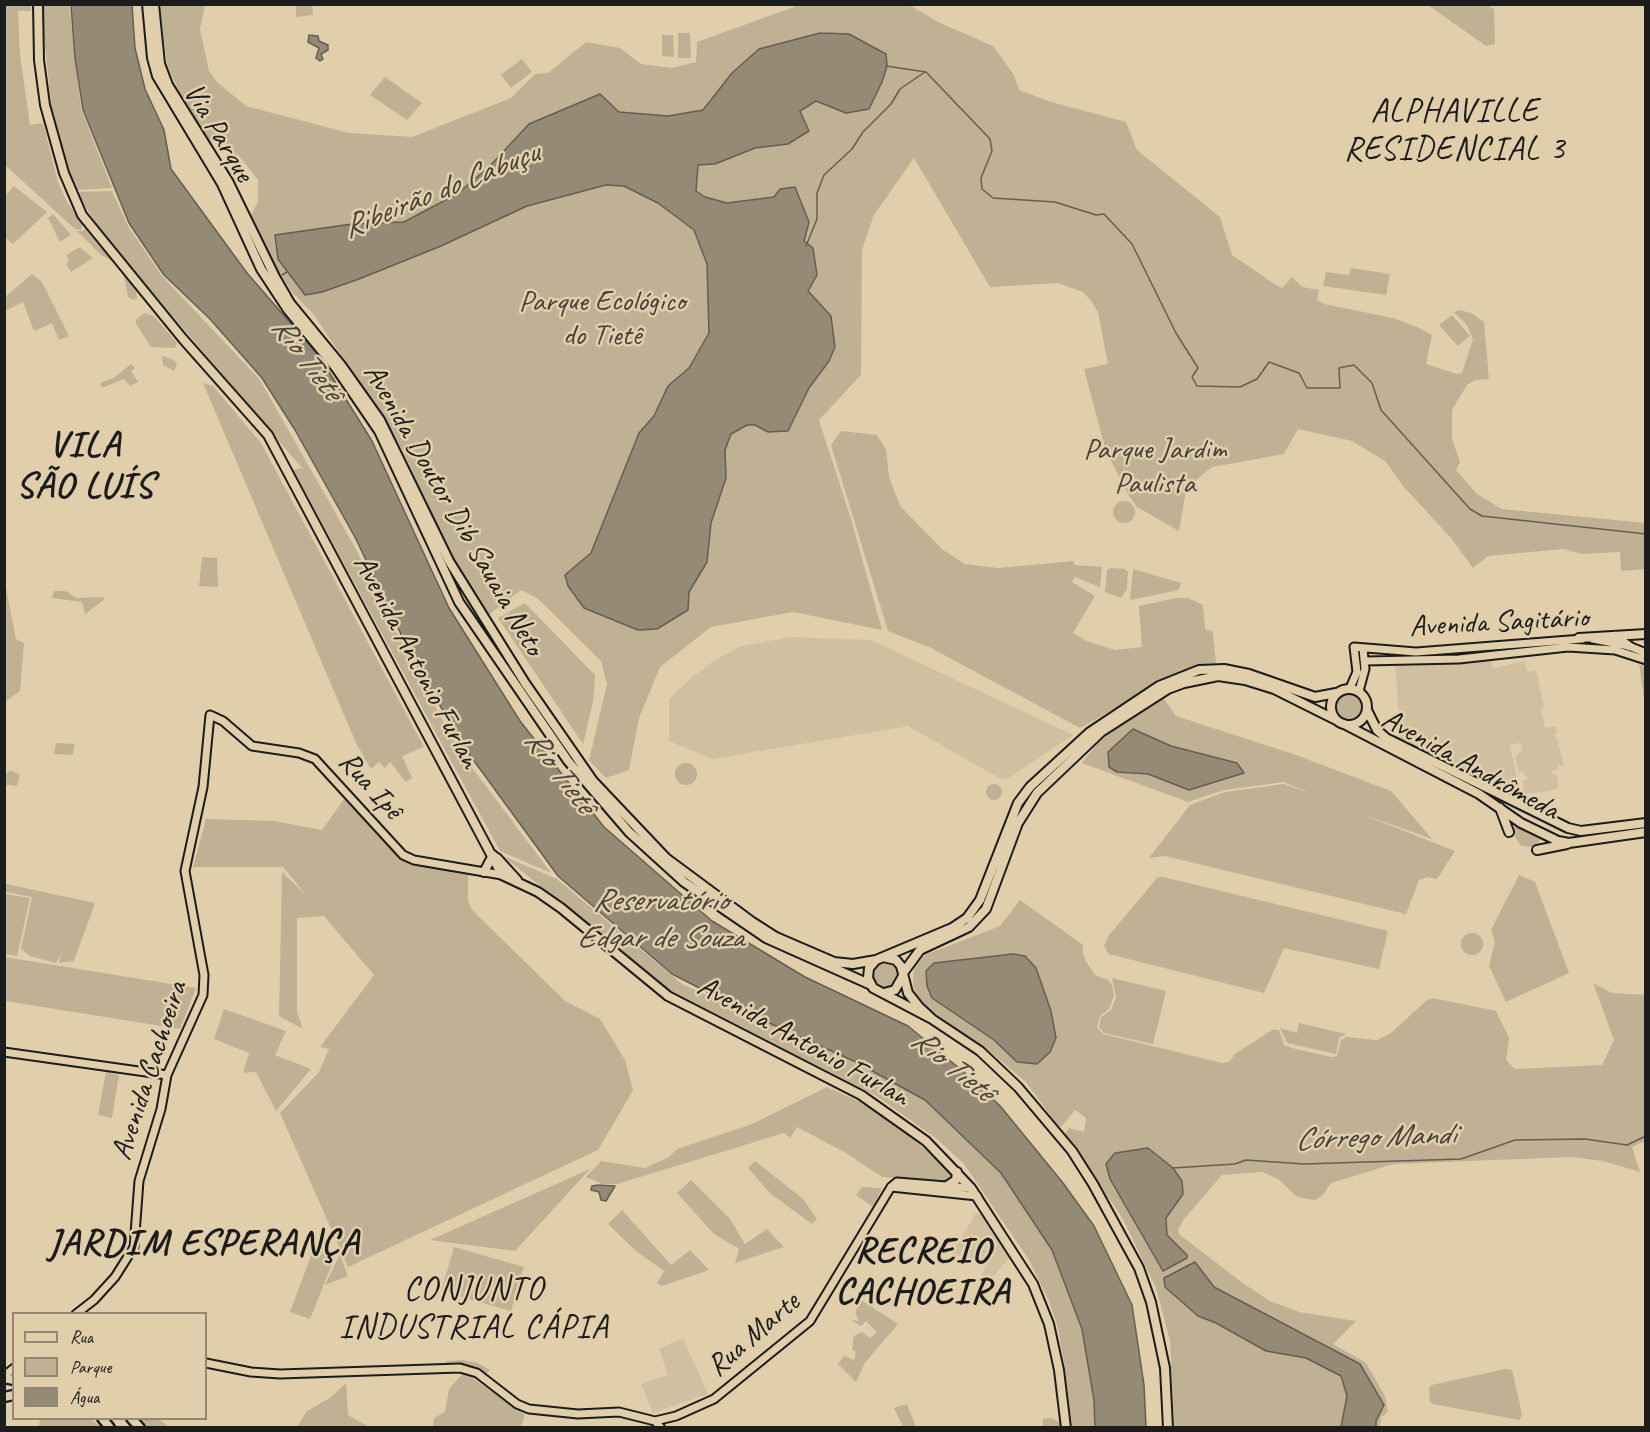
<!DOCTYPE html>
<meta charset="utf-8">
<style>
body{margin:0}
#map{position:relative;width:1650px;height:1432px;overflow:hidden;background:#e1cfac;font-family:Caveat,sans-serif}
canvas{display:block}
.frame{position:absolute;inset:0;border:6px solid #1c1c1c;pointer-events:none}
.legend{position:absolute;left:12px;top:1312px;width:195px;height:108px;box-sizing:border-box;background:#e1cfac;border:2px solid #928772;margin:0;padding:8px 10px;list-style:none;font-size:18px;color:#1c1c1c}
.legend li{display:flex;align-items:center;gap:12px;height:30px}
.legend b{width:30px;border:2px solid #928772}
</style>
<div id="map">
<canvas width="1650" height="1432"></canvas>
<div class="frame"></div>
<ul class="legend">
<li><b style="height:8px;background:#e1cfac"></b>Rua</li>
<li><b style="height:16px;background:#c0b194"></b>Parque</li>
<li><b style="height:16px;background:#958a75"></b>Água</li>
</ul>
</div>
<script>
const ctx = document.querySelector('canvas').getContext('2d');
ctx.lineJoin = 'round';
function fill(path, color) { ctx.fillStyle = color; ctx.fill(path, 'evenodd'); }
const shape = rows => new Path2D(rows.map(r => 'M' + r).join(''));
function stroke(path, color, width, dash) { ctx.strokeStyle = color; ctx.lineWidth = width; ctx.lineCap = dash ? 'butt' : 'round'; ctx.setLineDash(dash || []); ctx.stroke(path); }
function write(font, color, halo, rows, align = 'center') {
  ctx.font = font + ' Caveat,sans-serif'; ctx.lineWidth = 5; ctx.setLineDash([]); ctx.textBaseline = 'middle'; ctx.strokeStyle = halo; ctx.fillStyle = color; for (const [text, x, y, turn = 0] of rows) {
    ctx.save(); ctx.translate(x, y); ctx.rotate((+turn || 0) * Math.PI / 180); ctx.textAlign = isNaN(turn) ? turn : align; if (halo) ctx.strokeText(text, 0, 0); ctx.fillText(text, 0, 0); ctx.restore();
  }
}
fill(shape([
 [792,637,871,640,1073,735,1007,779,999,778,908,726,712,759,669,741,669,699,690,679,715,660,741,646],
 [1491,660,1493,668,1525,661,1527,672,1536,670,1544,707,1541,708,1545,728,1556,726,1557,734,1553,735,1557,738,1564,766,1557,765,1559,769,1552,771,1553,774,1557,775,1559,787,1550,791,1524,794,1523,780,1528,780,1523,772,1518,771,1515,757,1522,750,1520,743,1510,745,1522,803,1401,744,1395,664],
 [976,1213,981,1214,1011,1256,990,1280,981,1276,986,1267,952,1253],
 [683,1338,708,1394,653,1413,641,1384,668,1375,659,1349]
]), '#d1c0a0');
fill(shape([
 [5,4,31,5,31,11,18,11,20,55,30,125,43,123,58,182,67,202,83,224,81,230,75,229,5,165],
 [44,5,69,5,81,109,112,188,75,190,53,121,44,37],
 [160,5,205,5,200,29,209,71,218,83,246,106,349,133,412,137,511,98,535,74,548,73,586,42,620,48,641,64,672,68,696,62,697,42,799,5,909,5,940,23,993,46,1014,75,1019,90,1051,102,1126,122,1137,150,1220,217,1232,255,1279,287,1282,288,1292,277,1302,287,1319,290,1317,300,1324,304,1393,318,1417,327,1432,335,1426,364,1457,374,1462,373,1473,339,1467,325,1454,312,1459,310,1471,313,1484,322,1489,379,1475,380,1467,385,1452,410,1452,439,1460,462,1456,470,1477,494,1502,509,1645,523,1645,569,1621,571,1620,552,1582,554,1563,549,1488,556,1473,568,1451,538,1404,487,1385,461,1352,441,1298,429,1284,454,1212,467,1197,479,1186,490,1179,531,1137,507,1129,496,1106,451,1084,369,1108,364,1098,312,1092,302,1083,292,1058,283,990,287,914,158,874,215,862,249,861,375,819,420,851,519,882,630,793,612,711,627,660,667,639,718,629,770,606,778,589,760,607,684,601,661,537,598,521,590,487,616,451,560,404,453,381,415,314,315,291,291,264,248,250,217,258,202,258,180,239,156,207,139,178,89,167,65],
 [296,5,312,5,313,15,296,17],
 [1428,5,1487,5,1494,9,1495,44,1486,46],
 [678,33,690,33,691,58,678,58],
 [662,35,673,35,674,57,662,56],
 [522,59,532,72,511,88,501,75],
 [385,77,422,103,407,120,370,95],
 [14,186,47,212,13,244,5,237,4,197],
 [112,191,129,228,162,276,260,380,357,551,382,605,456,746,551,873,500,851,293,470,305,467,301,467,102,233,76,192],
 [53,214,71,235,60,242,48,218],
 [85,228,97,244,117,264,100,254,77,231,83,231],
 [80,247,93,258,71,272,66,264,69,260,66,255],
 [1351,268,1390,274,1386,295,1323,286,1326,272,1349,275],
 [123,270,136,289,137,298,133,300,128,297],
 [32,274,42,282,69,336,59,340,52,323,34,331,23,302,5,311,5,297],
 [144,313,154,316,177,343,175,348,151,347,136,324,136,320],
 [1452,315,1470,336,1458,346,1439,325],
 [162,356,174,360,177,364,174,371,163,365],
 [131,364,135,368,131,371,138,382,130,386,124,379,102,388,100,383,114,378],
 [203,383,213,386,261,443,424,747,402,756,412,778,406,782,390,762,385,768,379,762,371,769,356,743],
 [841,431,877,435,886,449,889,477,900,506,943,550,965,564,998,568,1074,561,1074,565,1102,567,1100,587,1075,577,1072,582,1095,596,1073,633,1087,641,1115,650,1142,647,1139,606,1176,598,1188,598,1203,605,1205,629,1213,632,1216,665,1170,678,1080,728,931,648,888,631,831,445],
 '1113 512a11 11 0 1 1 22 0a11 11 0 1 1-22 0Z',
 [202,557,217,558,218,587,199,586],
 [1111,568,1125,569,1128,572,1127,589,1121,598,1105,592,1107,570],
 [1133,569,1181,583,1179,590,1130,600],
 [4,578,16,639,24,643,20,691,6,701],
 [54,591,66,591,76,598,102,597,105,599,85,614,82,602,52,598],
 [525,603,595,675,593,702,583,744,498,618],
 [1639,664,1645,667,1645,708,1643,690],
 '1333 706a16 16 0 1 1 32 0a16 16 0 1 1-32 0Z',
 [1163,698,1176,716,1296,755,1391,791,1432,839,1359,813,1455,851,1437,879,1428,877,1419,880,1406,914,1165,856,1149,858,1190,805,1225,792,1284,784,1311,794,1284,782,1224,790,1188,802,1082,763,1102,738,1156,700],
 [56,743,74,744,73,755,54,754],
 '675 774a11 11 0 1 1 22 0a11 11 0 1 1-22 0Z',
 [10,770,20,775,17,786,7,785,5,790,5,775],
 '986 792a8 8 0 1 1 16 0a8 8 0 1 1-16 0Z',
 [344,799,404,860,468,875,468,901,472,910,565,1001,600,1019,625,1060,633,1090,598,1150,348,1267,280,1113,319,1072,329,1049,320,1047,374,975,324,916,297,918,297,1012,303,1029,279,1016,282,872,306,895,283,867,193,867,206,819,274,821,322,830],
 [1515,824,1527,833,1541,840,1532,847,1521,846,1513,834],
 [503,856,557,879,682,984,856,1062,925,1100,1001,1173,1052,1250,1082,1329,1094,1400,1095,1427,1072,1427,1064,1362,1057,1324,1048,1299,1029,1260,964,1164,937,1139,875,1095,668,989],
 [1519,875,1535,882,1569,973,1506,1002,1489,966,1495,942,1491,930],
 [1163,877,1388,931,1379,969,1284,948,1264,993,1109,954,1104,946,1109,935,1157,878],
 [6,884,95,903,74,961,59,963,61,955,56,963,30,956,21,949,32,897,6,892],
 [5,894,30,898,17,956,5,954],
 [1020,900,1083,945,1083,954,1087,963,1095,975,1108,980,1112,985,1114,996,1109,1009,1100,1016,1097,1027,1103,1034,1222,1063,1229,1062,1235,1054,1272,1030,1279,1030,1284,1045,1292,1048,1332,1057,1337,1056,1341,1040,1346,1037,1377,1040,1391,1033,1427,1000,1433,998,1496,1011,1509,1038,1506,1060,1515,1069,1602,1065,1614,1040,1593,983,1612,993,1645,995,1645,1141,1632,1147,1640,1172,1603,1161,1571,1157,1393,1164,1331,1183,1323,1195,1315,1200,1297,1197,1278,1179,1263,1172,1222,1175,1184,1219,1178,1230,1180,1235,1244,1284,1270,1301,1299,1312,1356,1321,1333,1344,1366,1363,1385,1396,1388,1412,1381,1417,1380,1427,1174,1427,1170,1341,1156,1288,1123,1219,1065,1134,1069,1128,1084,1132,1086,1118,1075,1110,1061,1127,1058,1126,1026,1082,990,1052,925,1006,916,995,913,985,914,968,925,955,1000,926],
 '1461 944a11 11 0 1 1 22 0a11 11 0 1 1-22 0Z',
 [4,957,5,957,196,988,180,1029,5,1001],
 '872 975a13 13 0 1 1 26 0a13 13 0 1 1-26 0Z',
 [1112,978,1166,991,1153,1044,1104,1033,1099,1027,1101,1017,1111,1010,1116,997],
 [224,1009,286,1031,275,1055,311,1069,276,1111,256,1072,243,1073,249,1053,214,1039],
 [1299,1023,1346,1034,1339,1038,1336,1054,1287,1043,1280,1028,1297,1033],
 [106,1072,119,1075,112,1118,98,1115],
 [827,1087,854,1099,892,1121,936,1159,953,1175,953,1179,947,1182,882,1177,846,1153,797,1127,790,1138,784,1133,617,1184,602,1184,586,1177,601,1161,645,1168,669,1157,677,1149,750,1125],
 [755,1161,803,1199,817,1219,812,1224,771,1194,748,1168],
 [590,1169,515,1251,430,1240],
 [691,1180,730,1219,745,1244,767,1229,784,1247,735,1263,739,1249,714,1234,677,1193],
 [862,1187,882,1188,873,1207,856,1195],
 [622,1210,671,1265,690,1250,709,1270,662,1286,657,1283,664,1271,636,1251,608,1224],
 [316,1242,337,1252,310,1319,290,1312],
 [454,1247,524,1267,511,1311,441,1291],
 [340,1254,348,1276,325,1285],
 [861,1300,898,1324,864,1364,856,1382,838,1364,844,1356,854,1360,856,1352,852,1349,854,1336,862,1332,870,1338,877,1332,866,1321,861,1326,851,1320,859,1321,855,1312],
 [463,1360,478,1363,490,1370,485,1375,469,1365,446,1364,446,1361],
 [1505,1369,1512,1370,1522,1414,1520,1420,1432,1404,1430,1401,1429,1388,1432,1385],
 [464,1372,525,1415,521,1427,433,1428,434,1418,445,1412,449,1389],
 [346,1383,348,1415,369,1427,297,1427,307,1411,330,1398],
 [907,1404,916,1427,903,1427,894,1408],
 [1051,1418,1060,1422,1060,1427,1043,1427,1043,1419],
 [40,1419,91,1419,100,1427,39,1427],
 [140,1419,159,1419,169,1427,149,1427]
]), '#c0b194');
const water = shape([
 [71,5,132,5,135,48,145,89,164,130,171,169,247,273,319,356,372,441,449,608,520,721,604,827,712,921,805,977,908,1026,976,1082,1001,1107,1063,1183,1094,1226,1132,1305,1144,1385,1146,1427,1095,1427,1094,1400,1082,1329,1052,1250,1001,1173,925,1100,856,1062,756,1017,672,974,558,876,461,743,406,645,356,539,295,430,262,378,210,319,164,275,129,223,83,110,75,58,71,5],
 [820,33,849,34,886,54,887,66,882,82,869,109,846,113,816,101,800,111,809,131,788,144,755,148,715,164,698,165,696,191,705,197,727,203,774,197,780,189,795,187,809,222,804,241,813,248,817,275,808,291,831,316,835,347,829,361,809,388,788,431,768,432,755,425,747,425,731,434,725,450,726,478,711,523,707,562,689,592,688,610,657,629,638,630,584,608,568,586,565,575,591,553,639,433,654,416,668,386,689,368,709,333,707,264,694,230,658,203,624,186,606,185,527,206,441,246,359,279,322,292,305,295,278,259,275,235,352,224,404,222,457,194,490,166,529,124,600,94,619,112,668,116,703,110,732,73,759,49,820,33],
 [309,35,318,36,319,41,328,45,328,50,321,54,323,59,320,61,316,58,319,48,308,42,309,35],
 [1133,729,1171,746,1237,763,1244,773,1189,790,1148,774,1117,772,1109,767,1108,752,1133,729],
 [1013,954,1025,956,1036,968,1051,1011,1056,1038,1050,1052,1037,1064,1017,1062,994,1040,932,998,927,986,926,971,934,963,1013,954],
 [1148,1148,1173,1168,1182,1181,1183,1194,1166,1218,1167,1235,1187,1255,1187,1258,1163,1271,1110,1179,1106,1164,1115,1153,1148,1148],
 [598,1185,615,1186,606,1201,601,1200,599,1192,591,1190,592,1186,598,1185],
 [1195,1262,1214,1287,1360,1364,1384,1405,1376,1421,1376,1427,1341,1427,1347,1396,1341,1376,1306,1358,1266,1351,1216,1323,1198,1316,1165,1287,1164,1278,1195,1262]
]);
fill(water, '#958a75');
stroke(water, '#655e51', 1.5);
stroke(shape([
 [886,66,926,72,990,139,992,151,981,178,982,189,993,198,1055,202,1096,215,1104,214,1132,244,1176,333,1198,368,1192,377,1197,386,1240,387,1257,379,1269,362,1299,373,1307,388,1340,388,1339,368,1354,365,1372,383,1381,410,1470,509,1482,516,1646,534],
 [806,246,817,219,817,193,824,175,852,149,863,132,891,104,900,89,925,72],
 [282,275,287,272],
 [1173,1168,1235,1164,1246,1160,1304,1164,1461,1159,1515,1140,1585,1139,1627,1145,1646,1136]
]), '#655e51', 1.5);
const tertiary = shape([
 [1593,639,1629,646,1646,653],
 [1365,661,1459,659,1568,647,1615,650,1646,660],
 [1350,688,1357,672,1354,647,1416,652,1582,639],
 [1359,691,1365,669,1363,649],
 [4,1052,167,1075],
 [891,1187,977,1196],
 [76,1314,94,1300,115,1277,134,1247,139,1181,161,1109,167,1075,203,995,204,975,185,871,203,787,210,715,223,721,252,746,299,753,315,759,403,855,414,860,502,875],
 [206,1363,251,1372,280,1374,460,1368,477,1373,517,1404,529,1409,578,1414,619,1412,655,1421,661,1428],
 [4,1376,14,1368],
 [655,1421,676,1416,714,1399,810,1321,891,1187,897,1182,971,1188]
]);
const secondary = shape([
 [38,4,39,60,45,105,64,173,82,215,183,339,268,435,502,875,538,892,561,908,668,996,861,1095,926,1141,971,1188,1033,1284,1049,1324,1059,1370,1066,1428],
 [147,4,152,58,157,76,222,184,261,269,288,310,336,368,379,431,459,602,568,761,629,832,684,882,766,938,869,984],
 [154,4,160,64,168,85,228,181,275,277,290,303,341,365,380,420,449,561,525,683,593,781,666,858,751,921,776,937,834,962,853,964,876,960],
 [1615,636,1629,646],
 [1579,638,1646,634],
 '1331 707a18 18 0 1 1 36 0a18 18 0 1 1-36 0Z',
 [1367,710,1377,730,1386,738,1568,828,1581,831,1646,823],
 [1344,724,1479,794,1521,823,1558,841,1569,843,1646,832],
 [1500,808,1509,832],
 [1537,850,1567,844],
 [497,858,517,880],
 [484,872,493,855],
 [883,957,896,960,901,966,908,993,919,1007,932,1019,980,1051,1018,1087,1072,1151,1093,1184,1139,1268,1151,1302,1165,1368,1168,1428],
 [903,973,920,950,969,927,986,909,1018,823,1037,793,1101,732,1168,689,1184,683,1218,676,1245,680,1274,689,1336,720],
 [884,993,895,990,903,976],
 [932,1019,873,988,868,978,869,968,876,960,952,928,967,918,980,900,1018,803,1030,787,1090,732,1159,686,1199,670,1224,669,1249,674,1315,697,1336,693],
 [947,1186,956,1180,957,1172]
]);
const primary = shape([
 [4,1378,14,1380],
 [4,1397,14,1395],
 [102,1418,110,1428],
 [131,1418,140,1428]
]);
stroke(tertiary, '#1c1c1c', 11);
stroke(secondary, '#1c1c1c', 12);
stroke(primary, '#1c1c1c', 13);
stroke(tertiary, '#e1cfac', 7);
stroke(secondary, '#e1cfac', 8);
stroke(primary, '#e1cfac', 8);
write('30px', '#1c1c1c', '#e1cfac', [
 ["Via Parque",218,133,59],
 ["Avenida Doutor Dib Sauaia Neto",453,510,60],
 ["Avenida Sagitário",1499,623,-3],
 ["Avenida Antonio Furlan",416,662,62],
 ["Avenida Andrômeda",1470,765,29],
 ["Rua Ipê",370,786,48],
 ["Avenida Antonio Furlan",803,1042,29],
 ["Avenida Cachoeira",150,1071,-72],
 ["Rua Marte",754,1335,-41]
]);
write('30px', '#45413a', '#e1cfac', [
 ["Parque Ecológico",602,302],
 ["do Tietê",602,336],
 ["Parque Jardim",1155,450],
 ["Paulista",1155,484]
]);
write('italic 32px', '#46423b', '#e1cfac', [
 ["Ribeirão do Cabuçu",441,191,-22],
 ["Rio Tietê",306,359,53],
 ["Rio Tietê",559,772,53],
 ["Reservatório",660,902],
 ["Edgar de Souza",660,939],
 ["Rio Tietê",952,1066,39],
 ["Córrego Mandi",1375,1138,-2]
]);
ctx.letterSpacing = '1.5px';
write('33px', '#1c1c1c', '#e1cfac', [
 ["ALPHAVILLE",1455,112],
 ["RESIDENCIAL 3",1455,150],
 ["CONJUNTO",474,1290],
 ["INDUSTRIAL CÁPIA",474,1328]
]);
ctx.letterSpacing = '0px';
ctx.letterSpacing = '1.5px';
write('bold 36px', '#1c1c1c', '#e1cfac', [
 ["VILA",85,447],
 ["SÃO LUÍS",85,488],
 ["JARDIM ESPERANÇA",204,1245],
 ["RECREIO",923,1253],
 ["CACHOEIRA",923,1294]
]);
ctx.letterSpacing = '0px';
</script>
